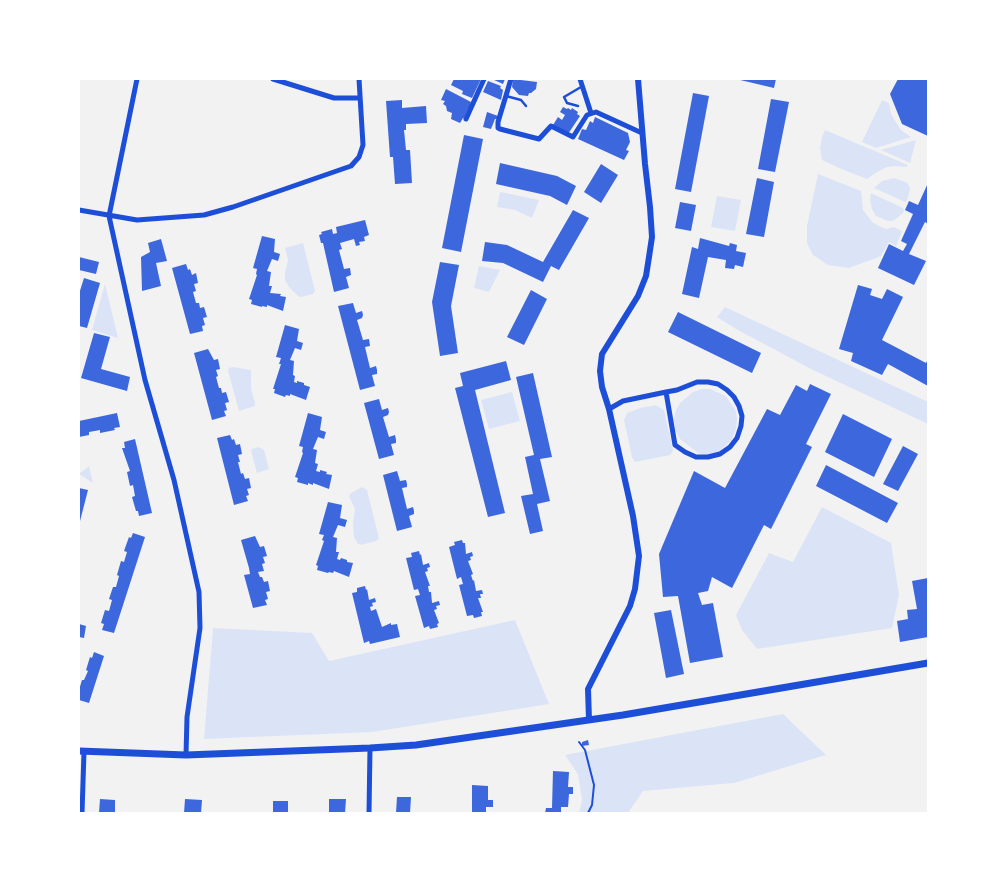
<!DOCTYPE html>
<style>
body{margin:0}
#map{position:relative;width:1007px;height:892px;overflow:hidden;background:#f2f2f2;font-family:Roboto,sans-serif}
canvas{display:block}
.frame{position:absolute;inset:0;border:80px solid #fff;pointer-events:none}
</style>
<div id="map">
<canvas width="1007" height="892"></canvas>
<div class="frame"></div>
</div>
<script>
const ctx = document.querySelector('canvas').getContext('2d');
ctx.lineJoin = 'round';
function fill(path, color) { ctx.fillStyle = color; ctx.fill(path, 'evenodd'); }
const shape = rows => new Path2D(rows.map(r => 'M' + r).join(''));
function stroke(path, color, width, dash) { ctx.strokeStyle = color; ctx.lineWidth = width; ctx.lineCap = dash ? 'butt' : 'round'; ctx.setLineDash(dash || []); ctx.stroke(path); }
fill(shape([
 [882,100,889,103,891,114,901,130,911,137,876,148,862,142],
 [825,130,908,165,907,167,895,166,887,167,877,172,867,179,839,168,822,160,820,148,822,137],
 [916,140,910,163,881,150],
 [818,174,861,191,863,210,873,223,886,229,894,227,902,231,896,246,889,242,881,256,849,268,828,265,813,255,807,243,807,226],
 [894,178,908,183,910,189,907,201,905,202,874,188,882,181],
 [500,192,539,200,532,218,515,210,497,207],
 [871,193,903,208,904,211,902,214,893,221,888,221,876,216,872,209,870,200],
 [717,196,741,200,735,231,711,227],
 [303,243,315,291,313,294,301,297,298,296,289,287,285,280,285,273,288,260,285,248],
 [479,266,500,270,489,292,474,288],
 [105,284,118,338,92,330],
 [725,307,928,402,928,424,811,369,736,329,717,317],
 [233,367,251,370,251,388,255,403,255,406,239,411,228,371,229,368],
 [702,389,710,389,726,396,736,411,737,419,736,429,732,439,718,453,708,456,698,453,680,439,675,430,674,420,676,410,680,403,693,392],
 [512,392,520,421,489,429,481,400],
 [656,405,664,410,673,451,670,455,635,462,632,457,624,420,627,413,640,408],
 [259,447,264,450,269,469,257,473,251,451,252,449],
 [89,466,93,483,79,474],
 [362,487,367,490,379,538,376,541,361,545,358,544,354,537,353,524,355,509,349,496,351,493],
 [822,507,891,543,899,595,892,628,757,649,742,630,736,615,769,553,793,562],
 [515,620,549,704,372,732,204,739,213,628,312,633,329,661],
 [783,714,826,755,734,783,643,791,628,813,579,813,582,800,578,774,565,755]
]), '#dbe4f7');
fill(shape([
 [454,79,457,80,481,79,472,98,462,94,463,91,451,85],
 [492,79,505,79,503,84],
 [513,79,537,82,536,89,531,93,529,93,528,96,519,95,512,87],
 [736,79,776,79,774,88],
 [898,79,928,79,928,136,902,124,890,94],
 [488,81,501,86,500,88,503,90,501,100,483,92],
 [446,89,471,102,469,110,468,109,464,118,463,118,460,123,451,119,452,113,447,111,446,106,443,104,445,101,441,100],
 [693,93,709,96,691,192,675,189],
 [771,99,789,102,775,172,758,169],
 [402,100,402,108,426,106,427,123,406,124,406,130,404,130,406,150,410,150,412,183,395,184,393,157,390,157,386,101],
 [563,107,567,109,568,108,571,110,572,108,578,112,577,114,580,116,568,134,553,125,558,117,562,120,565,115,560,112],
 [487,112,498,116,497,119,495,119,491,129,483,127],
 [595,117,628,133,630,142,626,150,629,151,624,160,578,139,582,129,586,130,590,121,593,123],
 [464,135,483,139,461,252,442,248],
 [500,163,557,176,576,186,567,205,550,196,496,184],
 [601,164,618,175,601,203,584,192],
 [757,178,774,182,764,237,746,234],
 [928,183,928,224,925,222,909,254,926,261,914,285,878,268,889,244,903,251,907,244,901,241,913,214,905,210,909,201,918,205],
 [680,202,696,205,691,231,675,228],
 [573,210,589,218,559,270,551,266,543,282,503,263,482,261,485,242,507,245,543,262],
 [365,220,369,235,364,237,365,241,359,242,360,245,356,246,354,239,340,243,342,249,339,250,344,269,350,268,351,275,346,277,349,288,334,292,323,243,321,243,319,235,322,234,321,232,332,229,333,234,337,233,336,227],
 [262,236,275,239,274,252,280,254,278,261,272,259,267,271,271,272,269,286,272,286,270,293,281,294,280,296,286,297,283,311,267,305,267,307,262,306,262,307,251,304,252,300,249,299,257,275,256,274,257,269,253,268],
 [700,238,729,246,730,243,737,245,736,251,746,253,743,267,735,265,734,269,725,268,726,260,708,257,699,298,682,294,692,247,698,249],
 [161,239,167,261,156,263,161,286,142,291,141,257,150,252,148,243],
 [79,257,99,262,96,274,79,270],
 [440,262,459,265,451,306,458,353,440,356,432,302],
 [186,264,188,270,190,269,192,275,196,273,198,283,194,284,196,291,193,292,196,303,199,303,200,308,204,307,207,317,203,318,205,325,202,326,203,331,190,334,172,268],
 [84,278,100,283,87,328,79,326,79,294],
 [858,285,872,289,870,295,882,299,887,289,903,297,882,340,926,363,928,359,928,386,888,364,882,375,851,361,853,353,839,349],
 [531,290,547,299,524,345,507,337],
 [353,303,356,313,362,311,363,315,362,318,357,320,363,340,369,339,370,346,365,347,370,368,376,366,377,370,377,374,372,375,375,386,360,390,338,306],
 [678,312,761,353,752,373,668,332],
 [285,325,299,329,297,341,303,343,301,350,295,348,290,360,294,361,293,375,295,376,294,382,297,383,297,381,304,383,304,385,310,387,306,400,290,394,290,396,286,395,285,397,274,393,275,389,273,389,281,364,279,364,281,358,276,357],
 [94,333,110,337,101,369,130,377,127,391,81,378],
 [208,349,214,360,218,359,220,369,216,370,218,376,216,377,219,388,221,388,222,393,226,392,229,402,225,403,227,410,224,411,226,416,212,420,194,353],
 [506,361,511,380,475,390,505,513,488,517,455,388,463,386,460,373],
 [533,373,552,457,540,459,550,501,537,504,543,531,530,534,521,496,533,494,525,457,534,455,516,377],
 [810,384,831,394,806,444,812,447,771,529,764,525,732,588,712,577,708,591,698,593,702,605,713,603,723,657,690,663,678,596,663,597,659,554,694,471,725,488,767,409,780,415,796,385,807,391],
 [379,399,382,410,388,408,389,412,388,415,383,417,389,437,395,435,396,440,396,443,391,444,394,455,379,459,364,403],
 [117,413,120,427,114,428,115,430,100,433,100,430,89,432,89,435,79,437,79,421],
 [308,413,322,417,320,430,326,432,324,439,318,437,313,449,317,450,315,463,318,464,316,471,320,472,320,470,327,472,326,474,332,475,329,489,313,483,313,485,308,483,308,485,297,482,298,478,295,477,303,453,302,452,303,447,299,446],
 [843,414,892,439,874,477,825,452],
 [230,435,232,440,234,439,236,445,240,444,242,454,238,455,240,462,238,462,241,474,243,473,245,479,249,478,251,488,247,489,249,495,246,496,248,501,234,505,217,438],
 [135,439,152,513,139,516,138,511,136,511,132,497,135,496,133,485,130,486,127,472,130,471,122,448,125,448,124,442],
 [903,446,918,454,898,491,883,484],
 [826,465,898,503,887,523,816,486],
 [397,471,400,481,406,480,407,484,407,487,402,488,407,509,413,507,414,511,414,514,409,516,412,527,397,531,383,475],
 [79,488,88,490,79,525],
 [328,502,342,505,340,518,347,520,345,527,338,525,333,537,337,538,336,552,339,552,337,559,340,560,341,558,347,560,347,562,353,563,349,577,334,571,333,573,329,572,328,573,317,570,318,566,316,565,324,541,322,540,324,535,319,534],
 [133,533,145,537,114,633,102,630,104,624,101,623,105,610,109,611,112,600,109,599,113,587,116,587,119,576,117,575,121,561,124,562,127,552,124,551,129,537,131,538],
 [255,536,260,547,264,546,267,556,263,557,265,563,262,564,264,571,258,572,260,577,262,577,264,582,268,581,270,591,266,592,268,599,265,600,267,605,253,608,244,575,250,574,249,568,241,540],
 [462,540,463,543,465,543,466,554,472,552,473,556,470,557,471,560,468,561,473,574,471,575,473,581,474,580,476,591,482,590,483,594,480,594,481,598,478,598,483,612,481,612,482,616,474,618,473,615,467,616,459,585,463,584,461,577,457,579,449,547,455,545,454,542],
 [419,551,420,555,421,554,423,565,429,563,430,567,427,568,428,571,425,572,430,586,428,586,429,592,431,592,432,603,439,601,440,605,436,606,437,609,434,610,439,623,437,624,438,627,430,629,429,626,424,628,415,596,420,595,418,589,414,590,406,558,412,557,411,553],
 [928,578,928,637,900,642,897,621,908,619,907,610,917,609,912,581],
 [365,586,366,590,367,589,369,600,375,598,376,602,372,603,373,606,370,607,371,611,376,609,382,627,391,623,391,625,397,624,400,637,370,644,369,641,364,643,352,593,357,592,357,588],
 [671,610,684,674,666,678,654,613],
 [79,624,86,626,84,638,79,637],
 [94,652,104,656,89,703,79,700,79,690,82,680,84,680,88,671,86,670,90,657,92,658],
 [588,740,589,745,582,746,582,742],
 [553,771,569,772,568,787,573,787,573,794,569,794,568,807,561,807,561,813,545,813,546,808,552,808],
 [472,785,488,786,488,800,493,800,493,807,486,807,486,813,472,813],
 [397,797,411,797,410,813,396,813],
 [100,799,115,800,115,813,99,813],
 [185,799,202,800,201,813,184,813],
 [329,799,346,799,345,813,329,813],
 [273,801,288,801,288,813,273,813]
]), '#3d67dc');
stroke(shape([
 [579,742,585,750,594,785,592,805,588,813]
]), '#1d4ed8', 2);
stroke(shape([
 [506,96,521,100,526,106],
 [578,106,567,103,564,97,581,87]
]), '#1d4ed8', 2.5);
stroke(shape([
 [137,79,109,216,145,380,174,480,199,592,200,628,187,717,186,755],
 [273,79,334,98,360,98],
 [511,79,498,122,498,128,500,129,539,139,551,126,573,137,587,115,596,112,642,133],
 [580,79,591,113],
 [466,119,484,79],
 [79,210,137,220,204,215,233,207,351,166,359,157,363,145,359,79],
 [609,409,623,401,666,392,677,390,697,382,708,382,718,384,727,390,734,397,739,406,742,416,741,426,737,438,730,447,720,454,708,457,696,457,685,452,675,445,666,392],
 [82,813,84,752],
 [369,813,370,748]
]), '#1d4ed8', 5);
stroke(shape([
 [589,720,588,689,630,606,635,589,639,556,633,516,609,409,602,387,600,371,602,354,638,296,646,276,649,257,652,237,650,207,645,164,638,79]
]), '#1d4ed8', 6);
stroke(shape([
 [79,751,186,755,370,748,416,745,623,715,928,663]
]), '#1d4ed8', 7);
</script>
